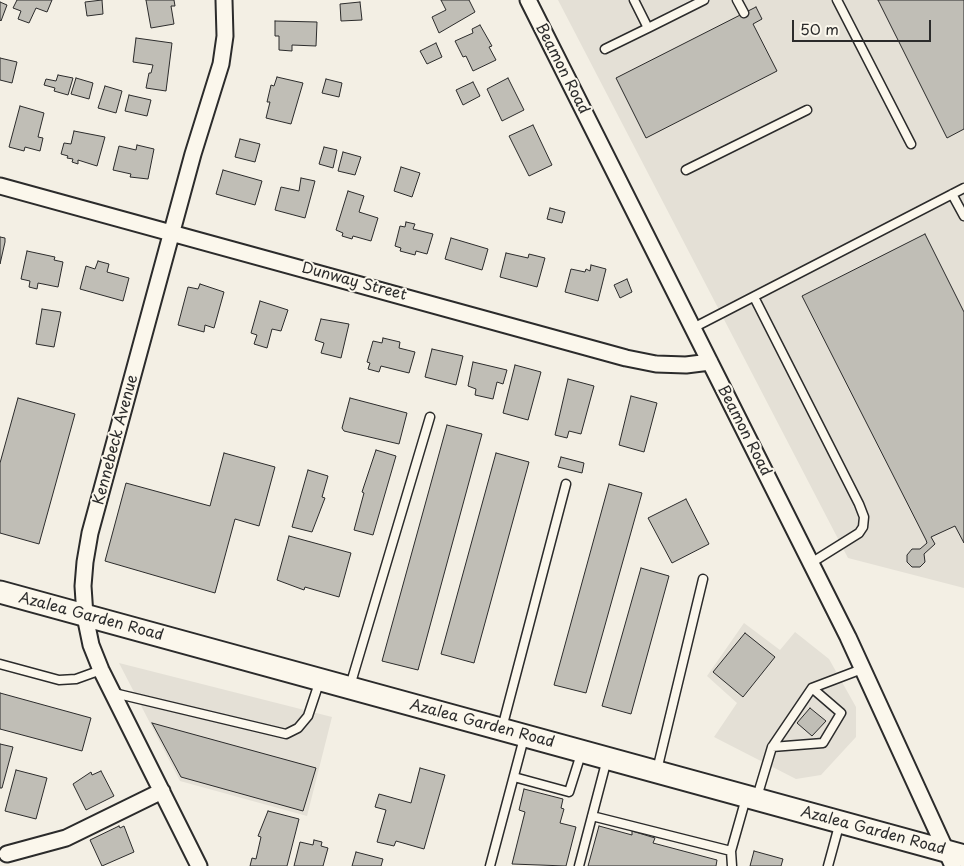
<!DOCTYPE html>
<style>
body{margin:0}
#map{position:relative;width:964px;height:866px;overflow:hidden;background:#f3efe4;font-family:"Playpen Sans",sans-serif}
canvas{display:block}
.scale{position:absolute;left:792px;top:20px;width:139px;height:22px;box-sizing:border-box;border:2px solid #2b2b2b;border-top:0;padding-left:6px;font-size:15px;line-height:18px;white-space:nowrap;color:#2b2b2b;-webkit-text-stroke:4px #fbf7ec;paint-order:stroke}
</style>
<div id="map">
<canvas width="964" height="866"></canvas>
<div class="scale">50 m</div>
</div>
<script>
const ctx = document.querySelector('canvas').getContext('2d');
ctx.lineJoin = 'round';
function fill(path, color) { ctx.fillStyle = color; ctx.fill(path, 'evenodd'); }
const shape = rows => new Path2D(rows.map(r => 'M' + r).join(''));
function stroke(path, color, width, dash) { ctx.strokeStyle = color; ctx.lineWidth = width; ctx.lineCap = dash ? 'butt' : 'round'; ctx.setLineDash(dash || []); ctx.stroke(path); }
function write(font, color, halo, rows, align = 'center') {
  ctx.font = font + ' "Playpen Sans",sans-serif'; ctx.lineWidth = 4; ctx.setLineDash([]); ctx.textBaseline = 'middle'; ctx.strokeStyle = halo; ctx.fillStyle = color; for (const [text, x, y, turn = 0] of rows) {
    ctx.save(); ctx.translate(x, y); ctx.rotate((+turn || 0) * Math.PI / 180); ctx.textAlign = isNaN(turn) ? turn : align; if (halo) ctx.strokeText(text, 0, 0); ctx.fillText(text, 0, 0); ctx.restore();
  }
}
fill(shape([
 [558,0,964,0,964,588,848,558],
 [744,623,780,650,795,632,829,659,856,707,856,737,821,775,796,779,714,737,737,703,707,676],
 [119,663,332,717,307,816,180,781]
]), '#e4e0d6');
const building = shape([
 [17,0,52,0,47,12,36,8,29,23,18,19,21,11,13,8,17,0],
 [102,0,103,14,87,16,85,2,102,0],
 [146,0,174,0,175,6,171,6,174,24,151,28,146,0],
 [441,0,469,0,475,12,439,33,432,17,446,10,441,0],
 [878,0,964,0,964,129,947,138,878,0],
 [0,2,7,5,1,21,0,20,0,2],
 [360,2,362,20,341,21,340,4,360,2],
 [756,7,762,19,753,24,777,71,646,138,616,78,756,7],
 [275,21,317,22,316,46,292,45,292,51,279,50,279,36,275,36,275,21],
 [480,25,492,46,489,47,496,60,473,71,466,56,463,57,455,41,473,33,472,29,480,25],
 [136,38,172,43,166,91,146,88,149,73,151,73,153,65,133,62,136,38],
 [436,43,442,57,427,64,420,51,436,43],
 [0,58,17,62,12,83,0,80,0,58],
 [58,75,73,78,68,95,54,91,55,88,44,85,46,79,56,81,58,75],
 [277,77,303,83,291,124,266,118,270,102,267,102,271,85,274,86,277,77],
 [76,78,93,83,89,99,71,94,76,78],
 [508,78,524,110,502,121,487,89,508,78],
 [326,79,342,83,339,97,322,93,326,79],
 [473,82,480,96,463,105,456,90,473,82],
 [105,86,122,91,116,113,98,108,105,86],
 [129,95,151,100,147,116,125,111,129,95],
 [20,106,44,113,38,137,43,138,40,151,25,147,24,151,9,147,20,106],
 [533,125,552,165,529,176,509,136,533,125],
 [74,131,105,137,97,166,78,160,78,164,72,162,73,159,67,158,68,156,61,154,64,143,71,144,74,131],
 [240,139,260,144,255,162,235,157,240,139],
 [137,145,154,149,148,179,130,177,131,174,113,170,119,146,136,150,137,145],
 [324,147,337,150,333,168,319,164,324,147],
 [343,152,361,157,355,175,338,171,343,152],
 [401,167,420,173,412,197,394,191,401,167],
 [223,170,262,181,255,205,216,194,223,170],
 [301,178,315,181,305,218,275,210,281,187,299,191,301,178],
 [348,191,364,196,359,212,378,218,371,241,353,236,352,239,342,236,343,233,336,230,348,191],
 [550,208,565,212,562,223,547,219,550,208],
 [406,222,415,224,413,229,433,234,427,254,416,251,415,255,400,251,401,248,395,246,400,226,405,227,406,222],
 [925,234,964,312,964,543,955,526,931,537,935,544,924,554,925,562,920,567,912,567,907,562,907,555,912,549,920,549,927,543,926,540,802,296,925,234],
 [0,237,5,238,5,242,0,264,0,237],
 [451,238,488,249,482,270,445,259,451,238],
 [27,251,55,257,54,260,63,262,58,287,38,283,37,289,29,287,30,281,21,279,27,251],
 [506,253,528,258,529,254,545,258,537,287,500,277,506,253],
 [98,261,109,264,107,272,129,278,123,301,80,289,86,266,95,269,98,261],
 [591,265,606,269,598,301,565,292,571,269,585,272,586,269,590,271,591,265],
 [627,279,632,292,620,298,614,285,627,279],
 [200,284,224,292,214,328,205,325,204,332,178,325,188,287,198,289,200,284],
 [260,301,288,310,281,331,272,329,267,348,254,344,257,335,251,333,260,301],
 [42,309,61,312,54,347,36,344,42,309],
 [321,319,349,324,341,358,321,353,324,343,315,340,321,319],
 [383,338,400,342,399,348,415,352,409,373,381,366,379,372,368,369,370,363,367,362,373,341,382,343,383,338],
 [432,349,463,356,456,385,425,377,432,349],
 [473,362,507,370,503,384,497,382,493,399,475,395,476,389,468,386,473,362],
 [515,365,541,372,528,420,503,413,515,365],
 [568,379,594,386,581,434,569,431,567,438,555,435,568,379],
 [631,396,657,403,644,452,619,445,631,396],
 [18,398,75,414,39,544,0,533,0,463,18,398],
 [350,398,407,413,399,444,344,431,342,428,350,398],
 [447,425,482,434,418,670,382,661,447,425],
 [376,450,396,456,373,535,354,530,364,493,362,492,376,450],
 [224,453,275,467,259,526,235,519,215,593,105,561,126,483,210,506,224,453],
 [496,453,529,462,474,663,441,654,496,453],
 [561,457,584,463,582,473,558,467,561,457],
 [308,470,328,476,322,497,325,498,312,532,292,527,308,470],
 [609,484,642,493,586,693,554,685,609,484],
 [686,499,709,544,672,563,648,518,686,499],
 [289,536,351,553,339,597,305,587,304,590,277,580,289,536],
 [641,568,669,576,631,714,602,706,641,568],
 [745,633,775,657,743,697,713,672,745,633],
 [0,693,91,718,82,751,0,729,0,693],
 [810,708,826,721,812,736,797,723,810,708],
 [152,723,316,768,303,811,181,777,152,723],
 [0,744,13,747,2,788,0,788,0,744],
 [420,768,445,775,424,849,396,841,394,846,377,842,386,810,375,807,379,794,411,803,420,768],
 [16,770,47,778,36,819,5,811,16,770],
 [101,771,114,796,86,810,73,784,91,772,92,775,101,771],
 [524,789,563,799,561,808,564,809,560,823,576,827,566,866,512,864,525,812,519,810,524,789],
 [268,811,299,819,287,866,250,866,252,858,256,859,261,837,258,836,268,811],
 [119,826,120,828,124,826,134,852,102,866,90,840,119,826],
 [599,826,632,835,632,831,655,838,653,843,717,860,716,866,588,866,599,826],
 [314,840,322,842,321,846,328,848,323,866,294,866,300,842,313,845,314,840],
 [754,851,783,859,781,866,750,866,754,851],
 [356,852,383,859,381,866,352,866,356,852]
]);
fill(building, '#c0beb6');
stroke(building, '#2b2b2b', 1);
const lane = shape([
 [634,0,648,28,704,0],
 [737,0,744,13],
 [837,0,911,144],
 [605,49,648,28],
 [686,170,807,110],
 [952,194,964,216],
 [754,297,859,504,864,517,863,527,859,533,811,563],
 [693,328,964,188],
 [0,664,59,680,76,679,101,670],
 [350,686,430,417],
 [114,693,286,734,298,728,308,716,320,680],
 [502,728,566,484],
 [772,747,823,743,841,713,812,688],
 [657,770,703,579],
 [514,777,569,792,581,754],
 [757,797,772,747,812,688,862,669],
 [592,816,731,851],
 [490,866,524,738],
 [579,866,607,759],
 [732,866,731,851,746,798],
 [828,866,840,822]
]);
const street = shape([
 [528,0,848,637,953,866],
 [0,186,626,358,656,364,686,365,710,362],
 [7,854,66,838,162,791],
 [199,866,101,670,91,645,85,616,83,586,85,562,90,533,193,154,221,64,225,36,224,0]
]);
const secondary = shape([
 [0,592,964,856]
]);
stroke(lane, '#2b2b2b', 11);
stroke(street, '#2b2b2b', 19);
stroke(secondary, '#2b2b2b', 25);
stroke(lane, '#fbf7ec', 8);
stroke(street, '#fbf7ec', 15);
stroke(secondary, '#fbf7ec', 21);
write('15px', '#2b2b2b', '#fbf7ec', [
 ["Beamon Road",562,69,63],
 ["Dunway Street",354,282,15],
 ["Beamon Road",744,431,63],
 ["Kennebeck Avenue",116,440,-75],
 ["Azalea Garden Road",91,617,15],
 ["Azalea Garden Road",482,724,15],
 ["Azalea Garden Road",873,831,15]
]);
</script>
